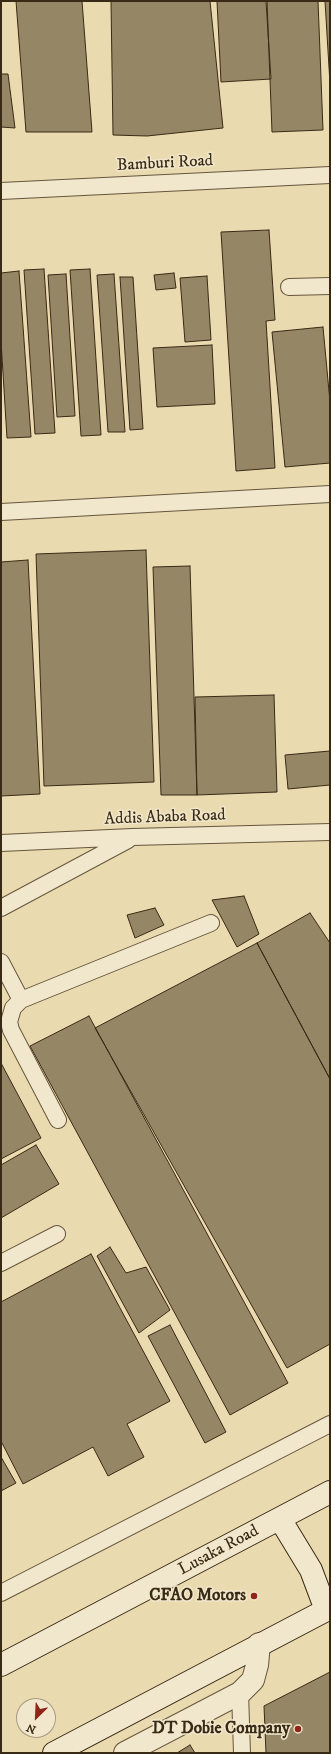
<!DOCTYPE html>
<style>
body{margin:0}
#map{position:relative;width:331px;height:1754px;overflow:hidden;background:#eadab0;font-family:"IM FELL DW Pica",serif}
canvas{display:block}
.frame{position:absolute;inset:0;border:2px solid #392a15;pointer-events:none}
.north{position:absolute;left:16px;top:1698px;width:40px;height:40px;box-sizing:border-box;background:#f1e7cc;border:1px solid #a79b83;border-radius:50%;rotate:204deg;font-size:11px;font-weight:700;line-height:16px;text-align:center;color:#392a15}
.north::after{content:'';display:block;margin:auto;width:14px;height:18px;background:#8f2418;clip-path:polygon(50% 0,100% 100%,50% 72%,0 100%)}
</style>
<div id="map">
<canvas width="331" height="1754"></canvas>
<div class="frame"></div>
<div class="north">N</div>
</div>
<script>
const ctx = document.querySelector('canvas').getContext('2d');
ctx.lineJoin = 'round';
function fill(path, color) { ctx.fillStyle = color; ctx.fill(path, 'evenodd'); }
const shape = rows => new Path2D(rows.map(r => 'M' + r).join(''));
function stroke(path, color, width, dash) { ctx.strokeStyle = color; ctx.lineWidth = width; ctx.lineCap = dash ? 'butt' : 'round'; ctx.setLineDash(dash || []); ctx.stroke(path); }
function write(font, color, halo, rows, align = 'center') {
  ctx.font = font + ' "IM FELL DW Pica",serif'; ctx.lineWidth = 3; ctx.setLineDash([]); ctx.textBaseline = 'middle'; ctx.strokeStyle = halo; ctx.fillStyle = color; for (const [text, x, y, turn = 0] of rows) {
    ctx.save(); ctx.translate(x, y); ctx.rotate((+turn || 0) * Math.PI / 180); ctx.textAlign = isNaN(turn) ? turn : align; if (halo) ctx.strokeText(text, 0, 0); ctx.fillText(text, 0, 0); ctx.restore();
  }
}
const building = shape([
 [16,1,82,1,92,132,26,132,16,1],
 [111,1,210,1,223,128,147,136,113,135,111,1],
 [217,1,266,1,271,79,221,82,217,1],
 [267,1,318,1,323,130,272,132,267,1],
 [325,1,330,1,330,84,325,1],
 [1,74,8,74,15,128,1,127,1,74],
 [269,230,275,320,266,321,275,468,236,471,221,232,269,230],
 [44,269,55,433,35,434,24,270,44,269],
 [90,269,101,435,81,436,70,270,90,269],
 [19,271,31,437,7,438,1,341,1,273,19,271],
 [174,273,176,288,156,290,154,275,174,273],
 [66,274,75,416,57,417,48,275,66,274],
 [114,274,125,432,108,432,97,275,114,274],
 [207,276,211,340,185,342,180,278,207,276],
 [120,277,133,277,143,429,130,430,120,277],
 [323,327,330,402,330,463,285,467,272,332,323,327],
 [212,345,215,404,157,407,153,348,212,345],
 [146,550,154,782,44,786,36,554,146,550],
 [28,560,40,794,1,796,1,562,28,560],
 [190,566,197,795,161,795,153,567,190,566],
 [274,695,277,792,197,795,195,697,274,695],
 [330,751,330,785,288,789,285,755,330,751],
 [244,896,259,934,237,947,212,900,244,896],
 [155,908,164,925,135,938,127,915,155,908],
 [310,913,330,943,330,1079,257,943,310,913],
 [257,943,330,1079,330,1344,287,1368,95,1028,257,943],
 [89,1016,288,1383,230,1415,30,1046,89,1016],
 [1,1063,41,1138,1,1159,1,1063],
 [36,1145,59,1184,1,1218,1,1165,36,1145],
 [110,1247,126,1273,146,1267,170,1310,139,1333,97,1256,110,1247],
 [91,1254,170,1401,127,1424,144,1457,108,1476,93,1447,23,1484,1,1441,1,1302,91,1254],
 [170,1325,226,1432,205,1443,148,1336,170,1325],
 [1,1457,16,1483,1,1491,1,1457],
 [330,1672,330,1753,266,1753,264,1706,330,1672],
 [190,1745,195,1753,177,1753,190,1745]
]);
fill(building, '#958666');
stroke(building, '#392a15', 1);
const service = shape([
 [1,191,330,175],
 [289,287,330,286],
 [1,512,330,494],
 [1,843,132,837,330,832],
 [1,908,128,840],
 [1,962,21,1000],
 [58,1120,11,1030,9,1022,13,1008,21,1000,211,923],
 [1,1263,57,1234],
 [1,1593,330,1424],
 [240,1693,242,1753]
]);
const minor = shape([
 [125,1753,240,1693,253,1680,257,1665,259,1644]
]);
const secondary = shape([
 [280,1519,311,1570,326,1610],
 [1,1665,330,1492],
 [54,1753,330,1608]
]);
stroke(service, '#65563c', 18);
stroke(minor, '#65563c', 24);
stroke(secondary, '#392a15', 24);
stroke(service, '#f1e7cc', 16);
stroke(minor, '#f1e7cc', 22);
stroke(secondary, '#f1e7cc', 22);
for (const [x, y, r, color] of [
 [254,1596,4,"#8f2418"],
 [298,1729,4,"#8f2418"]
]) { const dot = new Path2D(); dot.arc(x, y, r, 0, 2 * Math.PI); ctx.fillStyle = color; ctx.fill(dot); stroke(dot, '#f1e7cc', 1.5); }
write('17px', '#392a15', '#f1e7cc', [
 ["Bamburi Road",165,164,-3],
 ["Addis Ababa Road",165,818,-2],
 ["Lusaka Road",219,1551,-28]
]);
write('bold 17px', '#392a15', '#f1e7cc', [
 ["CFAO Motors",246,1596],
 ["DT Dobie Company",290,1729]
], 'right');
</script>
